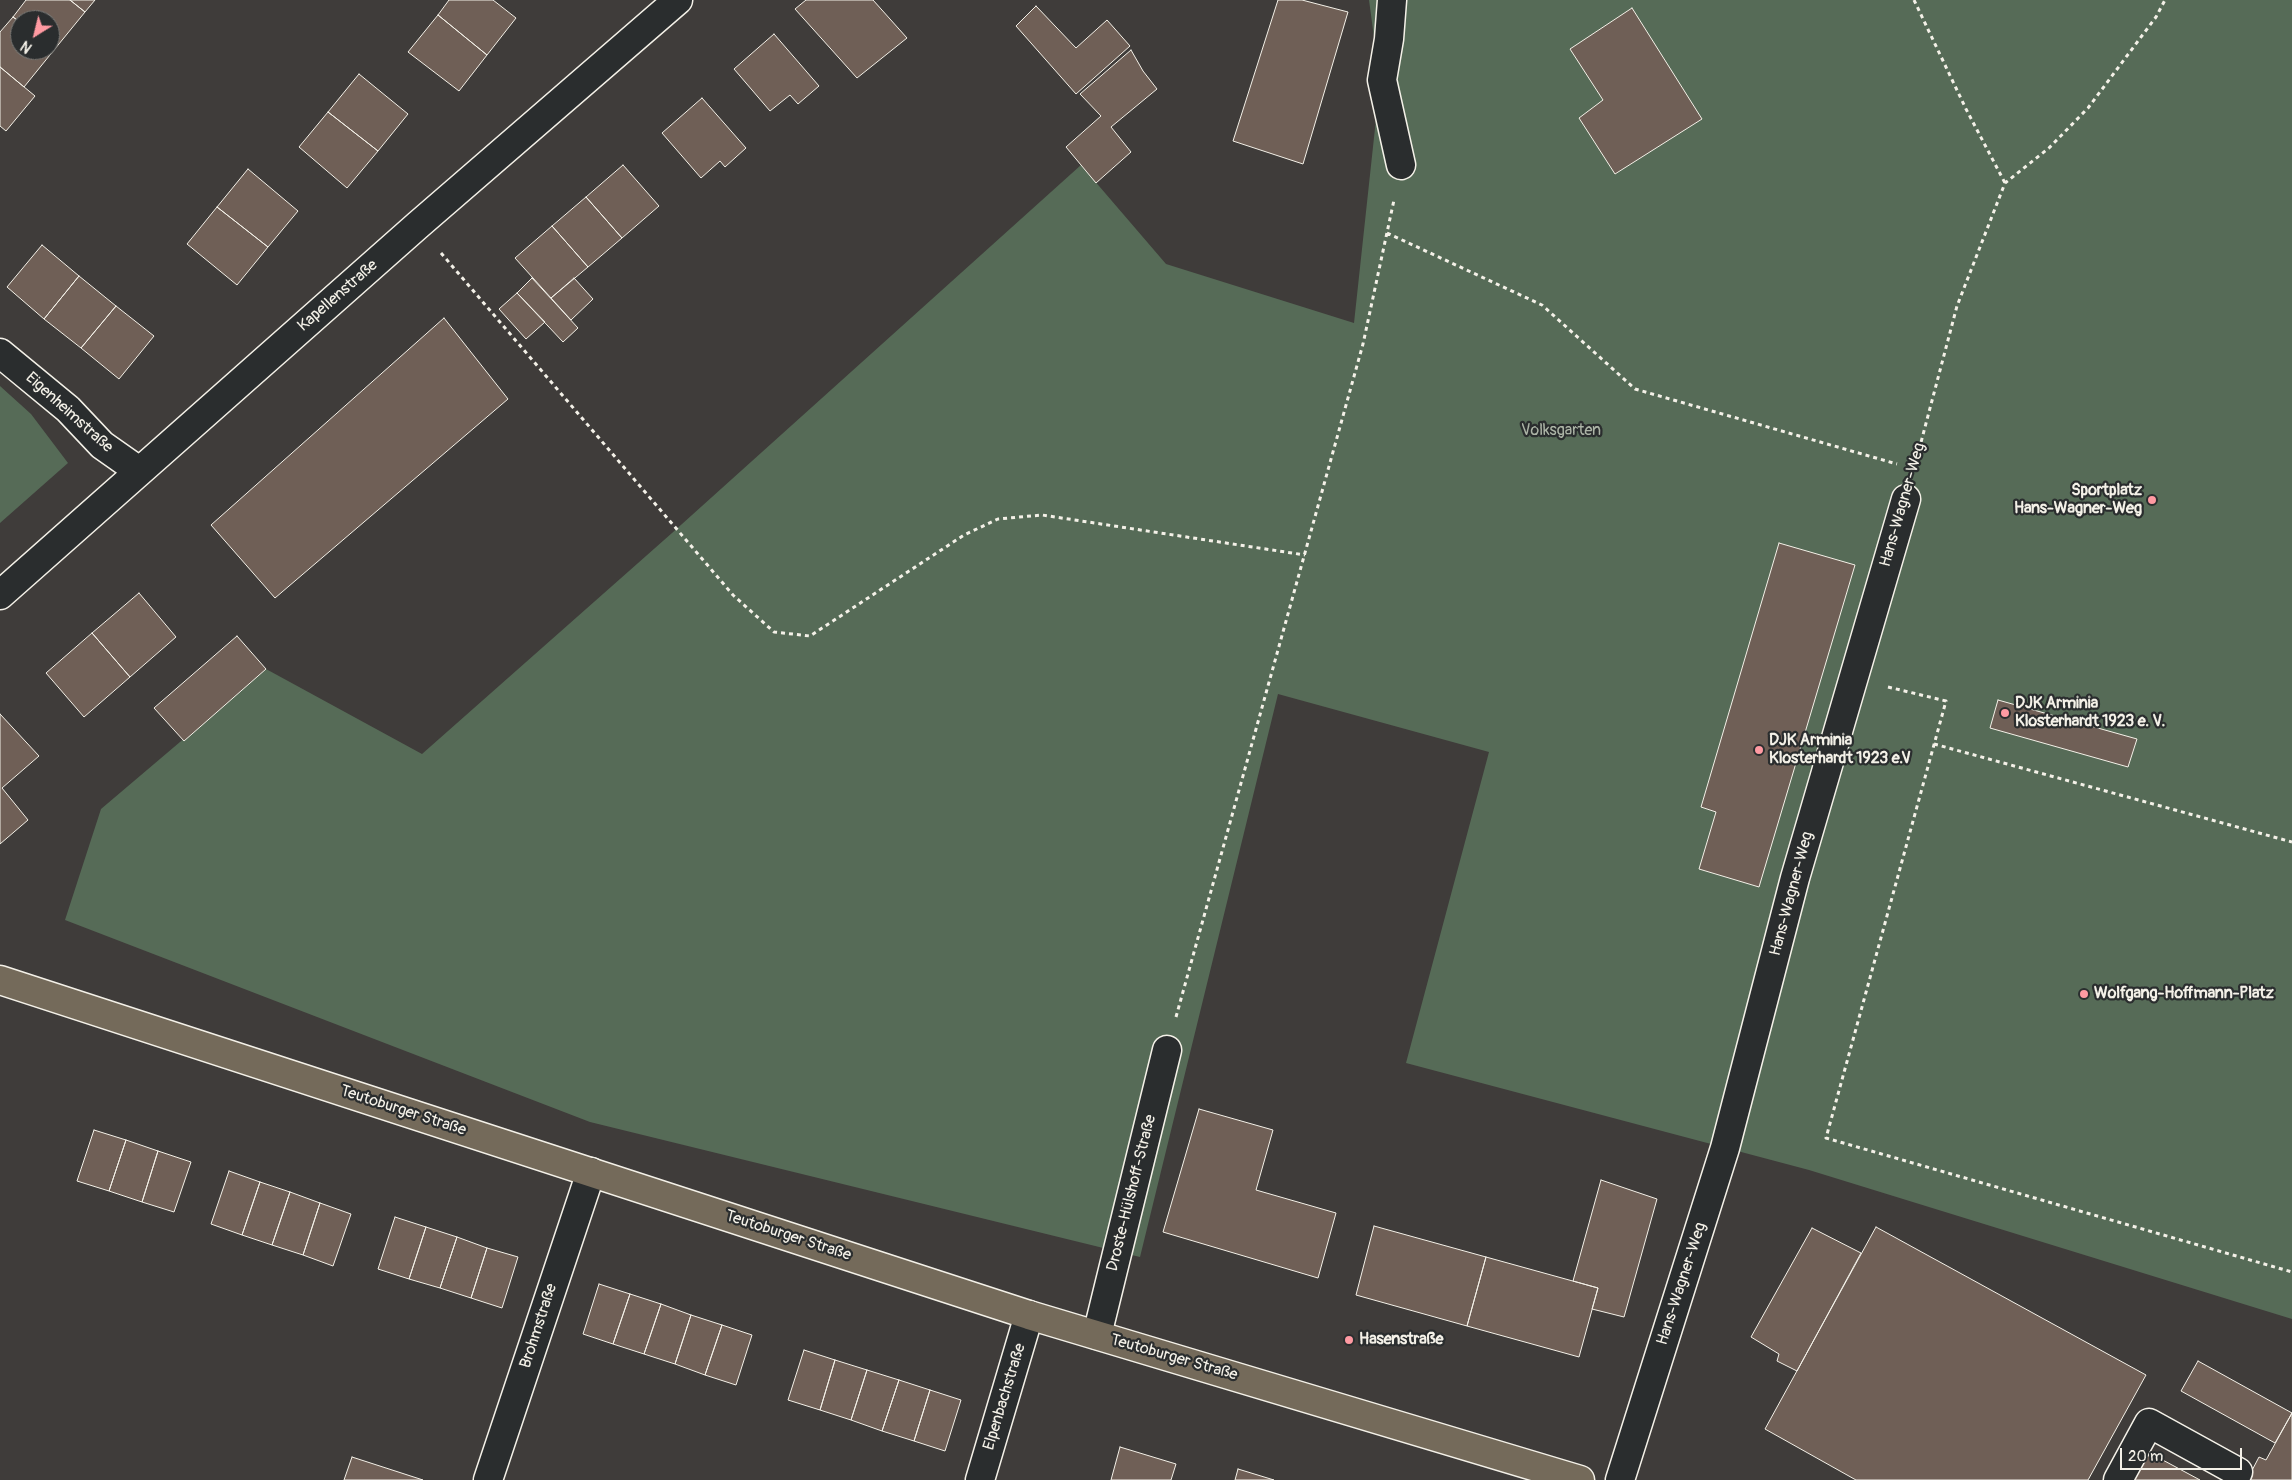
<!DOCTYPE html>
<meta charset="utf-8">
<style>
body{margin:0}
#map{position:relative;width:2292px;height:1480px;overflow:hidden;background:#3f3c3a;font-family:Pangolin,sans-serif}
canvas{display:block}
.north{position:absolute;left:10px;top:10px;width:50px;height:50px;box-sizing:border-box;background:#2a2d2e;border:1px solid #7b7b78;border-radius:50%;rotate:216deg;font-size:14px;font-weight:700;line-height:20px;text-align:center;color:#f4f1e8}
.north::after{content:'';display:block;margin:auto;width:18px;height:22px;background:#ff9aa2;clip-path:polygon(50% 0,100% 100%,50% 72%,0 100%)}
.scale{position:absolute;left:2120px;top:1448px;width:122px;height:22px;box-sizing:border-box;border:2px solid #f4f1e8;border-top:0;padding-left:6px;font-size:15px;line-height:18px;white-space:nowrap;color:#f4f1e8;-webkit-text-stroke:4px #2a2d2e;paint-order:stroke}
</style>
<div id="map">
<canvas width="2292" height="1480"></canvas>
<div class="north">N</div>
<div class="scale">20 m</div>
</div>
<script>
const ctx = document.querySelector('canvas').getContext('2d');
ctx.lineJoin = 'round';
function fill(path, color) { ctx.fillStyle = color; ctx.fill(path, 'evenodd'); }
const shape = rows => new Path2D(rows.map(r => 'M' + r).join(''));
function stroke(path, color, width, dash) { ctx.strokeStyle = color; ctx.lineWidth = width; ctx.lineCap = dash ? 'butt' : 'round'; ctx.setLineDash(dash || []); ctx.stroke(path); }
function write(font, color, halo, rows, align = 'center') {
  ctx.font = font + ' Pangolin,sans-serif'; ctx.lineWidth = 4.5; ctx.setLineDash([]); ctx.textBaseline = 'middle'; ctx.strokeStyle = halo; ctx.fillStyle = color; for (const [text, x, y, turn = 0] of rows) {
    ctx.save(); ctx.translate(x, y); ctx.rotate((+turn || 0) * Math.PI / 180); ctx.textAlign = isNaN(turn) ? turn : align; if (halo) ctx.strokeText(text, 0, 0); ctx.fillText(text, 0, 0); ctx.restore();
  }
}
fill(shape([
 [1369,0,2292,0,2292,1319,1809,1170,1406,1063,1489,752,1278,694,1140,1257,590,1122,65,920,101,809,266,669,422,754,672,533,1081,165,1166,264,1354,323,1380,82],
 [0,386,31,414,68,463,0,523]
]), '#566b57');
const building = shape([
 [26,0,70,0,85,12,54,50,50,46,50,20,20,20,20,22,13,17,26,0],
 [70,0,95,0,85,12,70,0],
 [449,0,493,0,516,18,487,55,438,15,449,0],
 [806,0,873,0,907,38,857,78,795,9,806,0],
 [1278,0,1302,0,1348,12,1303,164,1233,141,1278,0],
 [1036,6,1076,48,1107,20,1130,46,1076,94,1016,26,1036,6],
 [1632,8,1702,119,1615,174,1579,118,1603,100,1570,49,1632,8],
 [438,15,487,55,459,91,408,52,438,15],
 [13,17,20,22,20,50,50,50,50,46,54,50,24,87,0,67,0,32,13,17],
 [774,34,819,86,798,104,790,95,770,111,734,69,774,34],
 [1131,50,1143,71,1157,89,1111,127,1131,152,1096,183,1066,147,1101,116,1080,94,1131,50],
 [0,67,35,96,6,131,0,126,0,67],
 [359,74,408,114,378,151,328,112,359,74],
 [702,98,746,148,725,167,720,161,701,178,662,133,702,98],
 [328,112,378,151,347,188,299,147,328,112],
 [623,165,659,206,622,238,586,197,623,165],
 [248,169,298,211,268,247,217,207,248,169],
 [586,197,622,238,588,267,552,226,586,197],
 [217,207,268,247,237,285,187,244,217,207],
 [552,226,588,267,551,298,515,258,552,226],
 [42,245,79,276,44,319,7,287,42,245],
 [79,276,116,306,81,348,44,319,79,276],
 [532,278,578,328,563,342,517,293,532,278],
 [574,278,593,299,571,320,551,298,574,278],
 [517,293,545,322,526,339,499,309,517,293],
 [116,306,154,336,119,379,81,348,116,306],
 [444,318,508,399,275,598,211,525,444,318],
 [1779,543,1855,565,1759,887,1699,869,1716,812,1701,807,1779,543],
 [139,593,176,637,130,677,92,633,139,593],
 [92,633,130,677,84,717,46,673,92,633],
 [237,636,266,669,184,741,154,708,237,636],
 [1998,700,2137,739,2128,767,1990,728,1998,700],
 [0,714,39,756,2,788,28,820,0,844,0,714],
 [1199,1109,1273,1130,1256,1190,1336,1213,1318,1278,1163,1232,1199,1109],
 [94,1130,126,1140,109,1191,77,1181,94,1130],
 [126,1140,158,1151,142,1202,109,1191,126,1140],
 [158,1151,191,1162,174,1212,142,1202,158,1151],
 [229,1171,260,1182,242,1235,211,1224,229,1171],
 [1601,1180,1657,1199,1624,1317,1592,1309,1598,1288,1573,1281,1601,1180],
 [260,1182,290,1192,272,1245,242,1235,260,1182],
 [290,1192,320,1203,303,1255,272,1245,290,1192],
 [320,1203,351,1214,333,1266,303,1255,320,1203],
 [395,1217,426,1227,409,1279,378,1269,395,1217],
 [1374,1226,1486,1257,1467,1326,1356,1295,1374,1226],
 [426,1227,457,1237,440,1288,409,1279,426,1227],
 [1876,1227,2146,1375,2088,1480,1856,1480,1765,1429,1876,1227],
 [1812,1228,1861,1253,1797,1371,1777,1361,1779,1354,1751,1337,1812,1228],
 [457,1237,487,1248,471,1298,440,1288,457,1237],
 [487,1248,518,1257,502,1308,471,1298,487,1248],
 [1486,1257,1598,1288,1579,1357,1467,1326,1486,1257],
 [599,1284,630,1294,613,1344,583,1334,599,1284],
 [630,1294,661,1304,644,1354,613,1344,630,1294],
 [661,1304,691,1315,675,1364,644,1354,661,1304],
 [691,1315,722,1325,705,1375,675,1364,691,1315],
 [722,1325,752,1335,736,1385,705,1375,722,1325],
 [804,1350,835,1360,820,1410,788,1400,804,1350],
 [835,1360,867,1370,851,1420,820,1410,835,1360],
 [2198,1361,2292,1413,2275,1443,2181,1391,2198,1361],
 [867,1370,899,1380,882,1431,851,1420,867,1370],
 [899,1380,930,1390,914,1441,882,1431,899,1380],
 [930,1390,961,1400,945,1451,914,1441,930,1390],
 [2292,1413,2292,1480,2247,1480,2259,1457,2266,1460,2292,1413],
 [1120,1447,1176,1464,1171,1480,1111,1480,1120,1447],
 [2146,1451,2200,1480,2131,1480,2146,1451],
 [352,1457,423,1480,344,1480,352,1457],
 [1238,1469,1274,1480,1235,1480,1238,1469]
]);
fill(building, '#6f5f56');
stroke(building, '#f4f1e8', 1);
const minor = shape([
 [1392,0,1389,39,1382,80,1401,165],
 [0,353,68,409,102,445,139,471],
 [0,595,418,225,678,0],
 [1097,1335,1167,1050],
 [488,1480,591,1172],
 [980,1480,1029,1315],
 [1620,1480,1725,1148,1795,878,1906,499],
 [2118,1480,2149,1423,2238,1472]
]);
const major = shape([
 [0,980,1029,1315,1580,1480]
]);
stroke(minor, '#f4f1e8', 31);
stroke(major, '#f4f1e8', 31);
stroke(shape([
 [1914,0,1966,109,2005,183],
 [1387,233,1542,305,1635,389,1897,464],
 [441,253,733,595,774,632,810,636,964,535,998,519,1042,515,1305,555],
 [1915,465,1957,306,2005,183,2049,148,2088,108,2156,17,2165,0],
 [1888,687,1946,701,1826,1138,2292,1272],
 [1934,744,2292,842],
 [1176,1017,1363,344,1394,200]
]), '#f4f1e8', 3, [4, 4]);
stroke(minor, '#2a2d2e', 28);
stroke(major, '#746a5a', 28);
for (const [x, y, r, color] of [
 [2152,500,5,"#ff9aa2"],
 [2005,713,5,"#ff9aa2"],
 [1759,750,5,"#ff9aa2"],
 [2084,994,5,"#ff9aa2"],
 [1349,1340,5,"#ff9aa2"]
]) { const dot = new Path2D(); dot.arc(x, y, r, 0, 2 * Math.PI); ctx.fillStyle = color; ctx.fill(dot); stroke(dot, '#2a2d2e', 2); }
write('16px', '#f4f1e8', '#2a2d2e', [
 ["Kapellenstraße",338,296,-41],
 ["Eigenheimstraße",69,413,42],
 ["Hans-Wagner-Weg",1903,505,-74],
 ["Hans-Wagner-Weg",1792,894,-75],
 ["Teutoburger Straße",403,1111,18],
 ["Droste-Hülshoff-Straße",1132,1193,-76],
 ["Teutoburger Straße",788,1236,18],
 ["Hans-Wagner-Weg",1682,1284,-72],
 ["Brohmstraße",539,1326,-72],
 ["Teutoburger Straße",1174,1358,16],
 ["Elpenbachstraße",1005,1397,-73]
]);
write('16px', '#adb5a7', '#2a2d2e', [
 ["Volksgarten",1561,431]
]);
write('bold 16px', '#f4f1e8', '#2a2d2e', [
 ["Sportplatz",2142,491,"right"],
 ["Hans-Wagner-Weg",2142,509,"right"],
 ["DJK Arminia",2015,704],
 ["Klosterhardt 1923 e. V.",2015,722],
 ["DJK Arminia",1769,741],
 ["Klosterhardt 1923 e.V",1769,759],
 ["Wolfgang-Hoffmann-Platz",2094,994],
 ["Hasenstraße",1359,1340]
], 'left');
</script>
